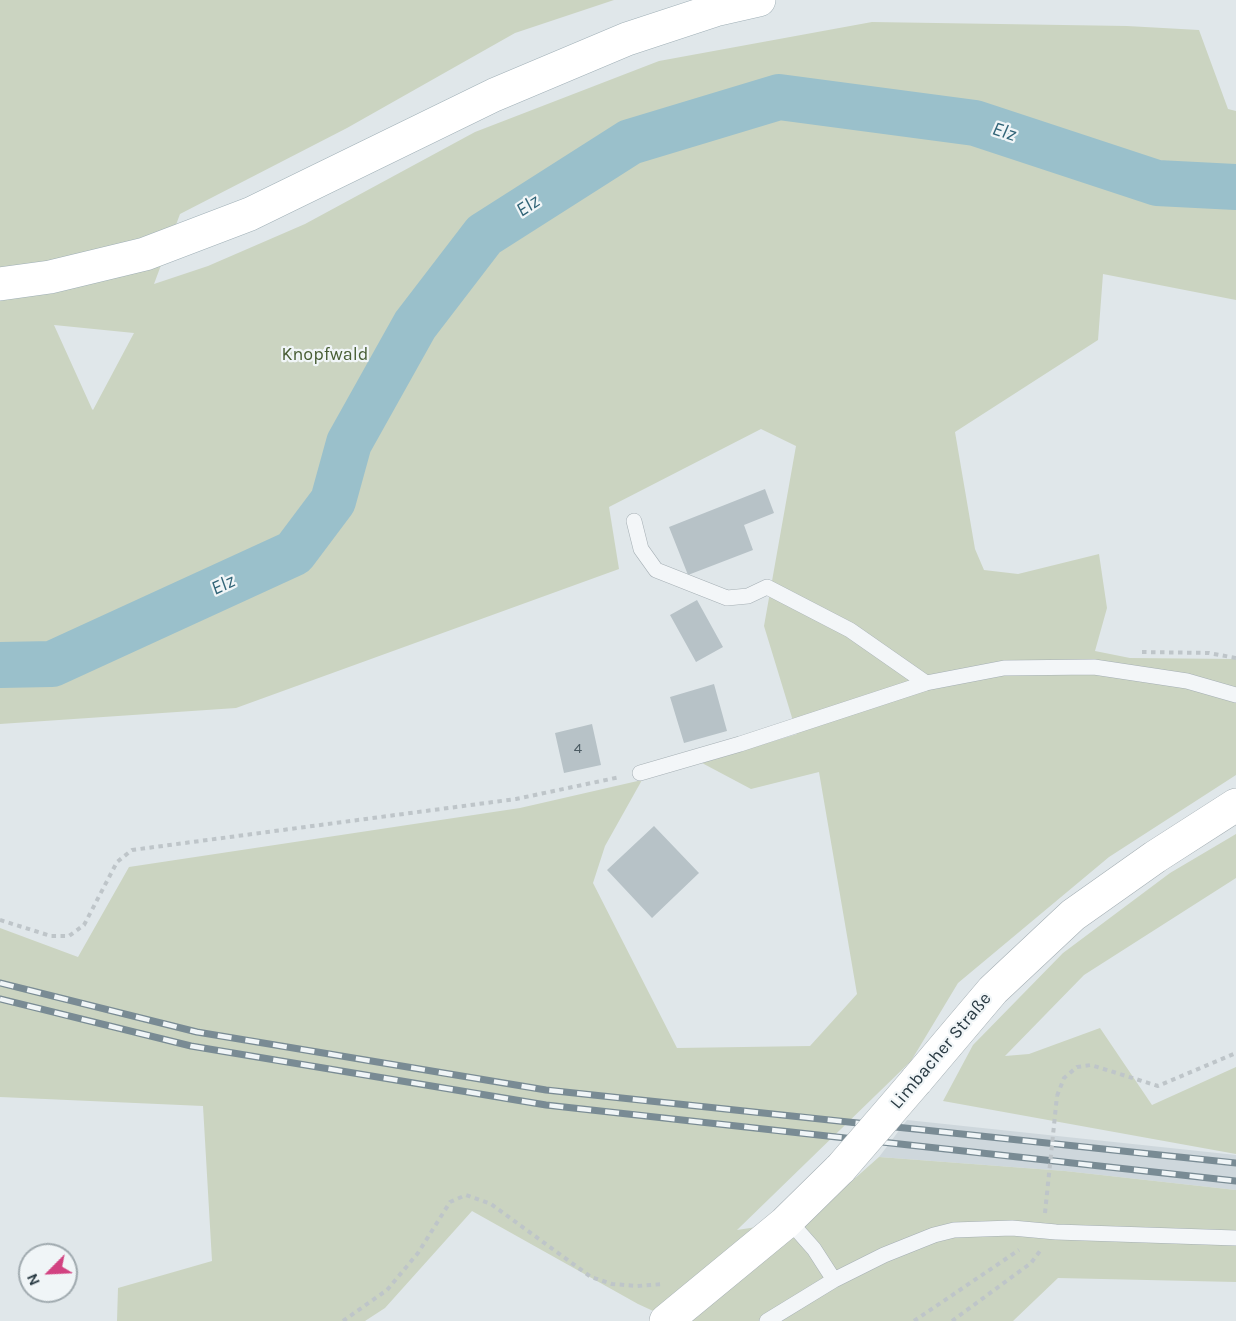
<!DOCTYPE html>
<meta charset="utf-8">
<style>
body{margin:0}
#map{position:relative;width:1236px;height:1321px;overflow:hidden;background:#e0e7ea;font-family:Karla,sans-serif}
canvas{display:block}
.north{position:absolute;left:18px;top:1243px;width:60px;height:60px;box-sizing:border-box;background:#f0f5f7;border:2px solid #a0aaaf;border-radius:50%;rotate:246deg;font-size:16px;font-weight:700;line-height:24px;text-align:center;color:#283942}
.north::after{content:'';display:block;margin:auto;width:21px;height:27px;background:#d24281;clip-path:polygon(50% 0,100% 100%,50% 72%,0 100%)}
</style>
<div id="map">
<canvas width="1236" height="1321"></canvas>
<div class="north">N</div>
</div>
<script>
const ctx = document.querySelector('canvas').getContext('2d');
ctx.lineJoin = 'round';
function fill(path, color) { ctx.fillStyle = color; ctx.fill(path, 'evenodd'); }
const shape = rows => new Path2D(rows.map(r => 'M' + r).join(''));
function stroke(path, color, width, dash) { ctx.strokeStyle = color; ctx.lineWidth = width; ctx.lineCap = dash ? 'butt' : 'round'; ctx.setLineDash(dash || []); ctx.stroke(path); }
function write(font, color, halo, rows, align = 'center') {
  ctx.font = font + ' Karla,sans-serif'; ctx.lineWidth = 4.5; ctx.setLineDash([]); ctx.textBaseline = 'middle'; ctx.strokeStyle = halo; ctx.fillStyle = color; for (const [text, x, y, turn = 0] of rows) {
    ctx.save(); ctx.translate(x, y); ctx.rotate((+turn || 0) * Math.PI / 180); ctx.textAlign = isNaN(turn) ? turn : align; if (halo) ctx.strokeText(text, 0, 0); ctx.fillText(text, 0, 0); ctx.restore();
  }
}
fill(shape([
 [907,1120,1236,1155,1236,1190,1065,1171,879,1157]
]), '#ced7dc');
fill(shape([
 [0,0,614,0,515,33,347,128,180,214,154,284,208,266,305,224,475,132,659,61,872,22,1127,26,1199,30,1228,109,1236,111,1236,300,1103,274,1098,340,955,432,975,549,984,570,1018,574,1099,554,1107,608,1095,651,1130,658,1236,659,1236,775,1109,857,958,983,911,1061,737,1230,809,1219,879,1157,1065,1171,1236,1190,1236,1282,1058,1278,1013,1321,675,1321,638,1304,472,1211,385,1308,365,1321,117,1321,118,1288,212,1261,203,1106,0,1097,0,928,78,957,129,867,520,808,642,780,605,846,593,883,677,1048,810,1046,857,994,819,772,751,789,702,763,797,734,764,626,796,446,761,429,609,507,619,569,236,708,0,724],
 [54,325,134,333,93,410,92,409],
 [1236,834,1236,878,1084,975,1005,1056,1029,1054,1100,1028,1152,1105,1236,1067,1236,1154,943,1101,973,1045,1063,953,1170,873]
]), '#cbd4c1');
stroke(shape([
 [0,665,52,664,294,553,333,501,349,443,415,325,484,235,630,142,779,97,975,123,1157,183,1236,187]
]), '#9ac0cb', 46);
fill(shape([
 [765,489,774,513,744,525,753,550,688,575,669,527],
 [697,600,723,647,696,662,670,615],
 [714,684,727,731,684,743,670,697],
 [592,724,601,765,564,773,555,733],
 [654,826,699,873,652,918,607,870]
]), '#b7c2c7');
const lane = shape([
 [634,521,641,549,656,570,727,598,748,596,767,587,850,630,926,683],
 [640,773,740,744,926,683,1004,668,1094,667,1187,681,1236,695],
 [785,1223,799,1232,814,1249,834,1280],
 [767,1321,834,1280,884,1255,934,1235,954,1230,1012,1228,1056,1232,1236,1238]
]);
const secondary = shape([
 [916,1081,993,990,1073,915,1155,857,1236,805],
 [666,1321,785,1223,841,1168]
]);
const primary = shape([
 [0,284,50,277,145,254,250,214,494,95,627,39,715,10,759,0]
]);
stroke(lane, '#a5afb4', 16);
stroke(secondary, '#a5afb4', 34);
stroke(primary, '#9fafb6', 34);
stroke(shape([
 [1142,652,1209,653,1236,658],
 [0,920,51,936,69,936,84,925,117,862,132,850,516,799,620,777],
 [1057,1096,1064,1078,1077,1067,1091,1065,1158,1086,1236,1053],
 [343,1321,387,1290,418,1253,450,1202,466,1195,491,1204,591,1277,612,1284,637,1286,664,1284],
 [914,1321,1019,1250],
 [952,1321,1031,1263,1040,1251]
]), '#bec5c9', 4, [4.5, 4.5]);
stroke(lane, '#f3f6f8', 15);
stroke(secondary, '#fff', 33);
stroke(primary, '#fff', 33);
const rail = shape([
 [0,983,197,1032,546,1090,1236,1163],
 [0,999,191,1046,546,1105,1236,1181]
]);
stroke(rail, '#798b94', 7);
stroke(rail, '#f0f5f7', 4.5, [14]);
const secondaryBridge = shape([
 [841,1168,916,1081]
]);
stroke(secondaryBridge, '#a5afb4', 34, []);
stroke(shape([
 [1045,1213,1057,1096]
]), '#bec5c9', 4, [4.5, 4.5]);
stroke(secondaryBridge, '#fff', 33);
write('15px', '#4c5b63', null, [
 ["4",578,749]
]);
write('18px', '#485e35', '#f0f5f7', [
 ["Knopfwald",325,355]
]);
write('18px', '#283942', '#f0f5f7', [
 ["Limbacher Straße",941,1051,-50]
]);
write('italic 20px', '#316477', '#f0f5f7', [
 ["Elz",1004,132,18],
 ["Elz",528,206,-33],
 ["Elz",223,585,-25]
]);
</script>
